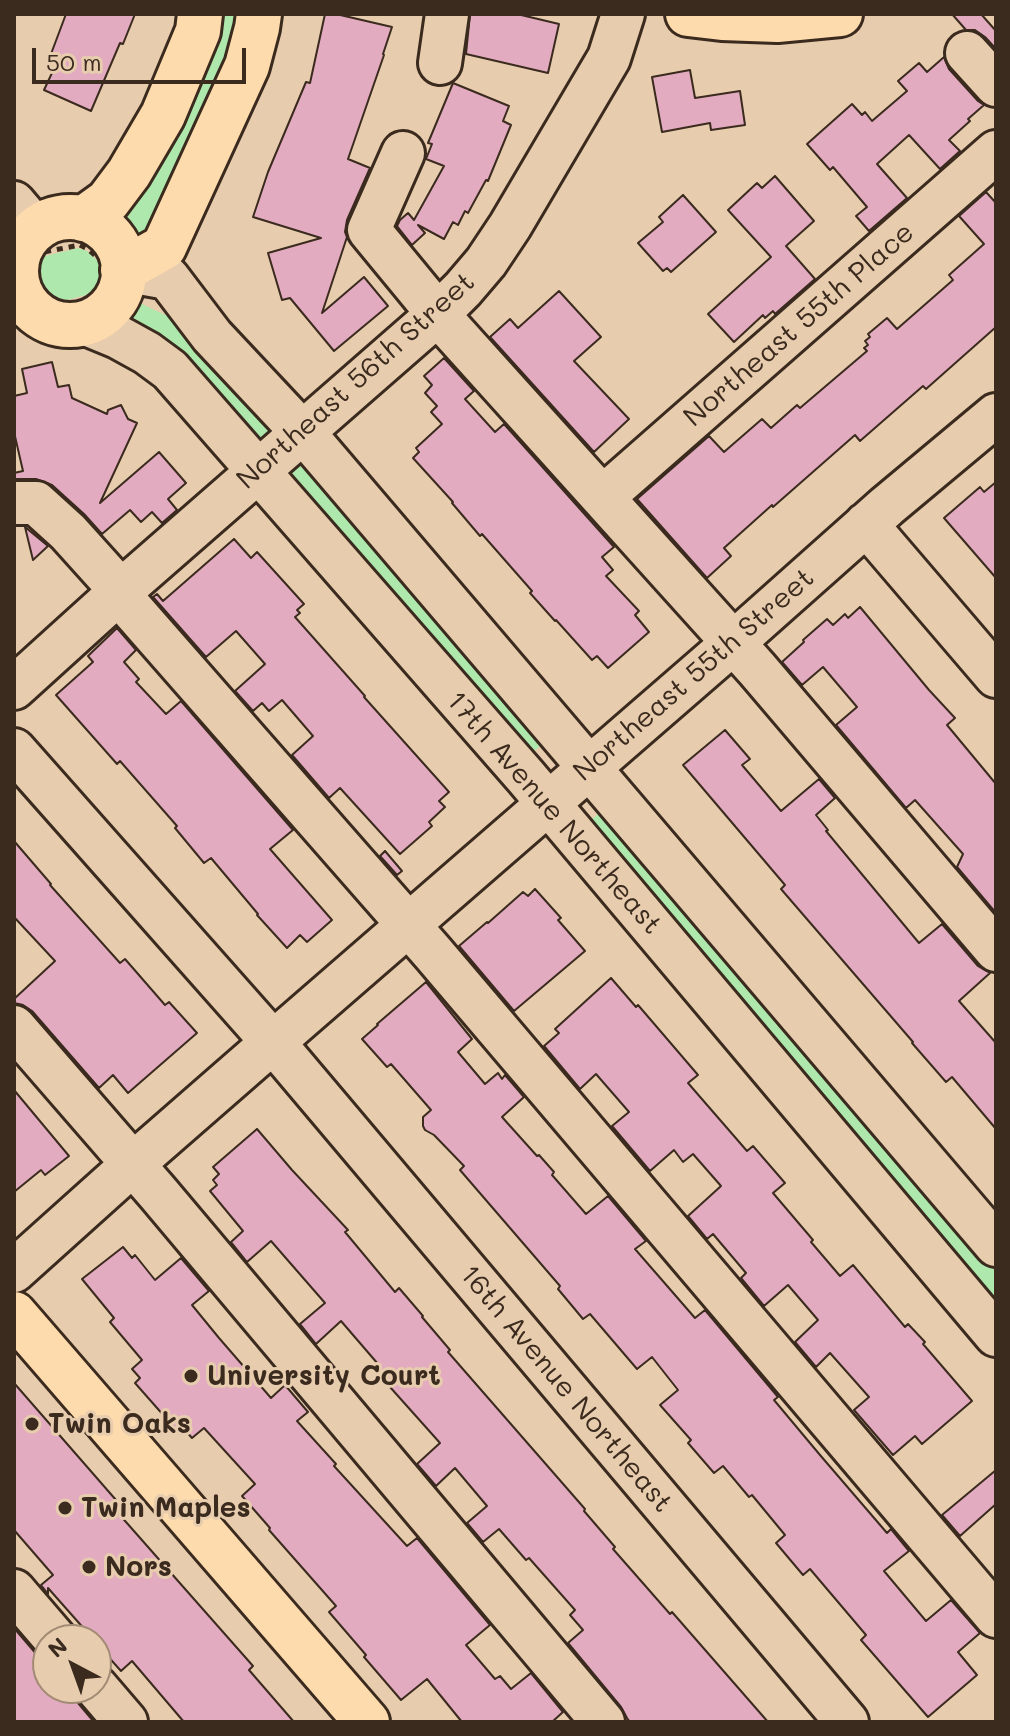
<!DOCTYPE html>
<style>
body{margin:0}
#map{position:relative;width:1010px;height:1736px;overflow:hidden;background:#e7ccae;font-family:Mali,sans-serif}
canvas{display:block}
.frame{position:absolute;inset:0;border:16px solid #3b2a1e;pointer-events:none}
.north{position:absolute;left:32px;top:1624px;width:80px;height:80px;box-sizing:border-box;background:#e7ccae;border:2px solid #a28b74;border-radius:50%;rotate:319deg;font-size:22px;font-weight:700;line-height:32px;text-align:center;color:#3b2a1e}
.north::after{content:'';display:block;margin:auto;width:28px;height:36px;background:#3b2a1e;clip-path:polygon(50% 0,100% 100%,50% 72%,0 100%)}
.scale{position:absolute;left:32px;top:48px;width:214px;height:36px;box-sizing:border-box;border:4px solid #3b2a1e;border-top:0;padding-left:10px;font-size:24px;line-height:28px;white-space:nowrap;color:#3b2a1e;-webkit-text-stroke:6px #e7ccae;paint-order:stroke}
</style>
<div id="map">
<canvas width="1010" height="1736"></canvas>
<div class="frame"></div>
<div class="north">N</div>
<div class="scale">50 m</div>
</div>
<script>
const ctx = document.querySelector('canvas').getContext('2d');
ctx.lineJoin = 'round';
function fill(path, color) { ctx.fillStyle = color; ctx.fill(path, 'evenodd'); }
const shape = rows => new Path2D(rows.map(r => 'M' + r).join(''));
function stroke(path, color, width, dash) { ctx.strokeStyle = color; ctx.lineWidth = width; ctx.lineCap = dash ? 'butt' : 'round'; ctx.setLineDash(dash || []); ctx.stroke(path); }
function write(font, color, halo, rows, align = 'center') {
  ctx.font = font + ' Mali,sans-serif'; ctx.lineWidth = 6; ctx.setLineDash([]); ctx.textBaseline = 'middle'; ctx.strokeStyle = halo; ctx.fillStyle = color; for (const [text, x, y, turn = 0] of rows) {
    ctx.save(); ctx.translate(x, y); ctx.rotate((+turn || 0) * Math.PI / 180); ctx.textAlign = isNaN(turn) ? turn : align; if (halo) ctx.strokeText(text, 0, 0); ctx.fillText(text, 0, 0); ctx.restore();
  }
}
fill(shape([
 [211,14,245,14,157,228,129,245,103,228],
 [78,248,87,251,101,264,105,272,104,279,98,287,86,295,67,300,51,302,41,300,31,282,32,268,36,260,45,256],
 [140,303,178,321,271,424,271,432,267,440,260,445,116,323,125,311],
 [302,464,308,464,548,739,522,762,286,480,290,473],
 [603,810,996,1270,996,1325,576,832]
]), '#afe8ac');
const building = shape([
 [66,14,135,14,123,44,120,43,91,111,44,90,59,58,51,54,66,14],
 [325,14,336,14,392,27,383,54,384,55,348,159,370,168,347,220,345,232,347,237,322,313,364,277,388,306,334,351,290,298,282,300,268,253,321,238,253,217,268,172,306,82,310,83,325,14],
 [470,14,517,14,559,24,548,73,466,54,470,14],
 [952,14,981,14,996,31,996,49,985,37,975,30,966,30,952,14],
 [944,57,949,69,978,101,984,105,968,119,970,121,949,140,960,151,940,169,909,135,877,164,907,198,869,231,856,216,867,207,833,167,830,170,807,144,852,104,862,115,865,112,872,121,907,91,898,81,919,63,927,72,944,57],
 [690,70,695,98,740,91,745,125,711,130,710,123,662,132,652,77,690,70],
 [453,83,509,106,503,121,511,125,488,181,486,180,468,213,465,211,458,225,453,222,444,239,418,225,425,233,412,245,397,226,400,220,408,213,414,220,444,166,426,159,432,144,428,143,453,83],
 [775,176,814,221,786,246,815,279,775,314,773,311,765,318,763,315,734,342,708,314,771,257,728,210,757,183,762,188,775,176],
 [986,192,996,203,996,327,926,389,923,386,860,441,855,435,773,507,772,505,724,548,731,556,707,578,637,499,709,436,724,452,762,419,771,428,797,405,800,408,867,351,864,348,868,345,865,341,870,337,868,334,887,318,897,329,953,280,949,275,984,244,959,216,986,192],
 [683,195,716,232,671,272,667,268,663,271,638,243,663,222,659,217,683,195],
 [559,291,601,337,574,361,629,419,594,452,490,337,510,319,518,328,559,291],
 [444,358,474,391,465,399,495,432,504,424,614,547,602,557,613,570,606,576,639,611,635,615,649,632,608,668,597,656,592,660,556,620,555,621,530,593,532,591,482,534,480,536,452,503,453,502,413,458,419,452,416,448,442,424,431,412,437,406,425,393,432,385,424,376,444,358],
 [52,362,58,387,69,385,72,398,107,414,108,410,121,405,128,419,137,423,100,503,159,452,186,483,168,499,177,510,162,523,152,512,141,522,130,510,102,534,84,514,52,485,36,479,14,479,14,473,23,471,14,432,14,396,27,393,22,369,52,362],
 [996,482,996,578,944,518,980,487,984,492,996,482],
 [25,527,48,546,33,560,25,527],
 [234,539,251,558,257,552,304,604,297,610,300,613,295,617,365,696,364,697,449,792,439,801,445,807,429,822,432,826,400,854,340,788,329,798,292,755,313,736,282,700,269,711,262,703,253,711,235,691,265,664,236,631,206,657,153,597,157,594,163,601,234,539],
 [860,607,929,690,955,718,947,725,996,784,996,913,957,867,963,854,915,800,906,808,836,725,857,707,823,667,802,685,782,662,804,642,803,640,827,619,833,625,845,614,848,618,860,607],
 [117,628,136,650,124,662,139,679,136,682,166,714,181,701,293,830,270,849,332,920,307,942,300,935,287,948,257,915,258,914,211,858,204,863,175,828,177,826,120,761,117,764,56,695,93,662,88,656,117,628],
 [725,730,750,759,742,765,781,811,819,779,835,798,816,815,828,830,826,831,919,943,942,924,978,966,990,973,959,1001,996,1043,996,1129,952,1077,946,1082,912,1043,913,1042,781,889,785,885,683,765,725,730],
 [14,841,51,884,50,885,120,963,125,959,165,1005,169,1002,197,1033,128,1093,113,1075,99,1088,32,1011,23,1005,14,1003,14,999,55,961,14,917,14,841],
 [385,851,402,871,397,875,380,856,385,851],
 [535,889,561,918,558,920,585,951,514,1011,459,946,487,922,488,923,523,892,528,896,535,889],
 [611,978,636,1007,638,1005,698,1075,688,1083,747,1151,753,1146,785,1183,773,1193,813,1240,811,1242,840,1276,853,1265,905,1327,908,1324,925,1342,923,1344,972,1401,922,1444,915,1436,893,1455,854,1410,869,1397,830,1353,816,1367,795,1342,818,1320,788,1285,764,1306,741,1278,746,1273,713,1234,707,1239,688,1216,721,1186,693,1154,683,1162,674,1150,650,1171,612,1126,629,1112,596,1074,580,1089,544,1046,559,1033,555,1029,611,978],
 [426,982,472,1039,458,1052,485,1084,498,1073,502,1079,505,1075,524,1097,502,1117,537,1156,539,1155,554,1172,552,1175,586,1214,608,1196,646,1241,635,1249,695,1318,705,1310,778,1397,774,1400,820,1455,887,1533,891,1529,909,1551,884,1571,926,1621,951,1600,980,1633,958,1652,977,1675,928,1717,861,1640,866,1635,810,1569,803,1575,776,1543,785,1535,752,1495,749,1497,723,1466,714,1473,688,1443,691,1440,660,1405,678,1390,652,1357,637,1369,590,1314,583,1319,558,1289,560,1286,460,1170,464,1166,434,1135,425,1130,423,1126,423,1117,431,1110,391,1064,387,1067,362,1039,378,1025,377,1024,426,982],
 [14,1090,69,1156,45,1175,41,1170,14,1192,14,1090],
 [257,1129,292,1170,348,1230,345,1232,395,1292,399,1288,423,1316,422,1317,450,1350,448,1352,585,1509,584,1511,615,1547,613,1549,670,1614,672,1612,768,1722,630,1722,627,1718,621,1707,568,1643,583,1630,570,1615,575,1610,529,1558,526,1560,499,1529,483,1542,467,1523,487,1506,455,1468,436,1486,417,1464,440,1443,373,1368,378,1364,341,1321,316,1344,300,1324,325,1303,271,1241,247,1262,231,1242,243,1231,210,1191,217,1185,213,1180,219,1174,213,1167,257,1129],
 [123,1247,132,1258,135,1255,155,1280,181,1258,209,1291,192,1305,219,1338,271,1398,285,1385,308,1412,297,1421,336,1464,334,1466,407,1546,417,1538,490,1625,466,1645,495,1679,500,1676,511,1689,531,1673,563,1712,552,1722,462,1722,427,1679,401,1700,364,1657,366,1655,329,1612,336,1606,269,1530,270,1528,242,1496,255,1484,204,1428,192,1438,185,1430,180,1434,135,1383,140,1378,132,1369,142,1360,110,1322,114,1318,82,1279,123,1247],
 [14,1383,116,1500,111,1505,253,1666,249,1670,294,1722,184,1722,132,1661,121,1671,96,1643,96,1640,94,1640,48,1588,48,1594,41,1585,53,1575,14,1530,14,1383],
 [996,1470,996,1504,960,1536,942,1515,996,1470],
 [14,1628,38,1656,48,1663,48,1688,73,1688,78,1703,94,1722,14,1722,14,1628]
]);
fill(building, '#e2abbf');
stroke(building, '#3b2a1e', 2);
const minor = shape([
 [967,53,996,85],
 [440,63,447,14],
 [403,153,369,230,448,326,757,669,996,950],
 [14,203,36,229],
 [123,270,168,278,212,336,315,446,996,1245],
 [84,323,118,337,147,353,170,370,526,777,996,1335],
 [603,497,996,152],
 [14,503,36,503,68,532,113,582,121,591,130,607,433,953,996,1616],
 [866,524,996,676],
 [14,688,121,591,438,314,463,289,486,262,510,226,609,58,623,14],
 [14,750,262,1030],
 [14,1027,158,1193,603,1722],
 [285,1032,733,643,887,506,996,415],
 [285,1056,847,1722],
 [14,1271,133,1164,259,1054],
 [14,1591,56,1640],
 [96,1687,126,1722]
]);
const major = shape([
 [688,14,722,18,777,20,840,14],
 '16 271a54 54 0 1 1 108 0a54 54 0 1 1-108 0Z',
 [83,219,108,201,129,173,163,115,198,31,200,14],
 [123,270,164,247,247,66,257,28,259,14],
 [14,1314,367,1722]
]);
stroke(minor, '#3b2a1e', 48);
stroke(major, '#3b2a1e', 50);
stroke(shape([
 [80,245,88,249,107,266,109,281,105,289,95,296,67,306,54,307,40,303,33,297,28,286,27,273,29,265,34,258,44,252,80,245]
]), '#3b2a1e', 5, [6, 6]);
stroke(minor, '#e7ccae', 42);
stroke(major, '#fedbac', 44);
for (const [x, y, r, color] of [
 [191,1376,8,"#3b2a1e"],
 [32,1424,8,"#3b2a1e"],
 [65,1508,8,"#3b2a1e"],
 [89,1567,8,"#3b2a1e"]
]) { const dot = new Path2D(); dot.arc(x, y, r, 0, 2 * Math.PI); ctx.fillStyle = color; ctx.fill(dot); stroke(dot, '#e7ccae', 3); }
write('28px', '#3b2a1e', '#e7ccae', [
 ["Northeast 55th Place",799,325,-41],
 ["Northeast 56th Street",356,381,-42],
 ["Northeast 55th Street",694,675,-41],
 ["17th Avenue Northeast",554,813,49],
 ["16th Avenue Northeast",566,1389,50]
]);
write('bold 28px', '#3b2a1e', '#e7ccae', [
 ["University Court",207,1376],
 ["Twin Oaks",48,1424],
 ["Twin Maples",81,1508],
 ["Nors",105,1567]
], 'left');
</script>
